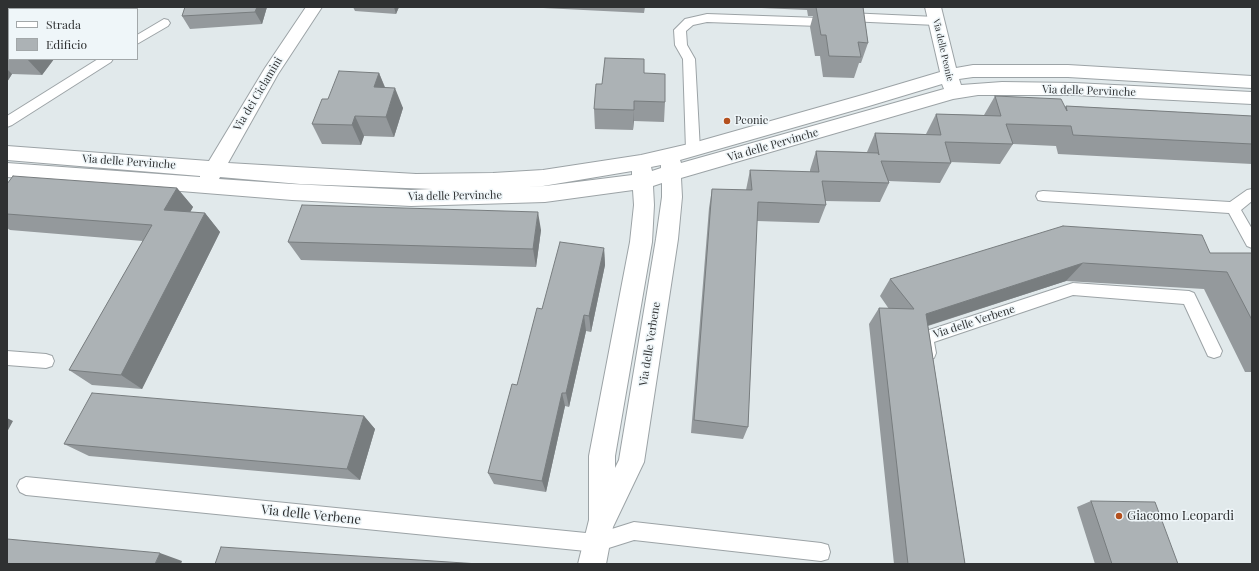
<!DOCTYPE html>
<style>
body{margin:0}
#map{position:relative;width:1259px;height:571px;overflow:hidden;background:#e1e9eb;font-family:"Playfair Display",serif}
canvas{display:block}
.frame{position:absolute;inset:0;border:8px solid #2f3132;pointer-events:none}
.legend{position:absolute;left:8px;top:8px;width:130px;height:52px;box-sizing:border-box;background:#eff6f9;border:1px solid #a2a7a9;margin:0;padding:5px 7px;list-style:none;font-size:12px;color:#2f3132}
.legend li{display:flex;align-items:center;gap:8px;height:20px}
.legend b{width:20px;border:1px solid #a2a7a9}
</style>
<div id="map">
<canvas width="1259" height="571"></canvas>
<div class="frame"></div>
<ul class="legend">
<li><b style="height:5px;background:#fff"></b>Strada</li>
<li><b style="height:11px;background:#acb2b5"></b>Edificio</li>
</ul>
</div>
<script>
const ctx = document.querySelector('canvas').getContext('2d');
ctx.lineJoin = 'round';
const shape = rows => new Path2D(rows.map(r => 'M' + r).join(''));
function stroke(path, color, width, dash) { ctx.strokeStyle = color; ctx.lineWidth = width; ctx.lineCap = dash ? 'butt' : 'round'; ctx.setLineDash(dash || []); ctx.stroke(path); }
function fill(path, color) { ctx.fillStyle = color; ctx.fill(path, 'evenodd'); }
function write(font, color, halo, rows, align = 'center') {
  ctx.font = font + ' "Playfair Display",serif'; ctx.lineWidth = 3; ctx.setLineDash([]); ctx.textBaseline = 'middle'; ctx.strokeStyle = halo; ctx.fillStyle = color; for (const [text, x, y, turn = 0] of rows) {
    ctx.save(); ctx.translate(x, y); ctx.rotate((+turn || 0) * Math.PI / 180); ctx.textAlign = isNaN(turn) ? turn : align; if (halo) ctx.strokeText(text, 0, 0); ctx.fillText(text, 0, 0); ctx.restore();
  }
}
const service = shape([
 [848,13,936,17,940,18,942,21,940,24,936,25,848,21,819,26,707,22,693,25,686,31,687,45,695,59,700,150,698,153,693,155,688,153,686,150,683,59,675,45,674,30,685,19,707,14,819,18,848,13],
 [164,19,168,20,170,23,168,26,137,44,137,35,164,19],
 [98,59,113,59,111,62,12,125,7,127,7,116,98,59],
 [1252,189,1252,201,1241,210,1252,229,1252,248,1247,246,1229,213,1043,201,1038,200,1036,196,1038,192,1043,191,1230,202,1247,190,1252,189],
 [1073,283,1189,291,1194,293,1222,351,1220,356,1214,358,1208,356,1184,304,1073,295,934,342,936,353,934,358,928,360,922,358,920,353,918,338,920,333,1073,283],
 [7,351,46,354,52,356,54,361,52,366,46,368,7,365,7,351],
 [26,477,596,534,634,522,821,543,828,545,830,552,828,559,821,561,634,540,596,552,26,495,20,492,17,486,20,480,26,477]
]);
const minor = shape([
 [306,7,322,7,278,74,228,163,416,174,493,173,543,170,641,155,693,143,866,94,940,72,925,7,941,7,956,68,973,65,1068,65,1252,76,1252,88,1068,77,973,77,959,79,961,85,1002,82,1075,83,1252,92,1252,104,1075,95,978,95,953,99,681,178,682,197,678,239,644,462,613,527,606,564,578,564,589,520,589,456,630,242,634,205,633,190,545,202,411,206,292,200,7,177,7,163,200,177,200,176,7,160,7,146,209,161,265,68,306,7],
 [942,84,944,89,681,163,680,160,869,106,942,84],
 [661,165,661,168,652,171,651,167,661,165],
 [632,171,632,175,545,186,524,187,543,186,632,171],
 [220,177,300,184,432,189,411,190,292,184,219,179,220,177],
 [662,183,662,197,656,239,619,460,615,468,615,456,652,242,654,205,653,186,662,183]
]);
stroke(service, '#9ca3a6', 2);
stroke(minor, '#9ca3a6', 2);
fill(service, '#fff');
fill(minor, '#fff');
fill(shape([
 [58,7,136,7,135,9,57,9],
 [185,7,267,7,262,24,190,29,182,16],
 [353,7,399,7,396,14,355,11],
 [523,7,645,7,644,13],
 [739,7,863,7,868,43,861,63,859,63,854,78,823,77,820,56,815,56,810,27,813,16,808,16,807,10],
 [9,20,9,59,54,59,42,75,12,74,7,82,7,23],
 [379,73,385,87,403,108,394,137,364,136,361,145,322,144,312,124,328,99],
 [644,73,665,102,664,122,634,121,633,130,595,129,594,109,602,84],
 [995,96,1065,107,1066,106,1252,116,1252,164,1058,154,1056,146,1013,144,1000,164,950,162,951,163,940,183,888,181,889,183,880,202,825,201,826,205,819,223,757,221,748,427,743,439,691,433,709,208,712,189,746,190,750,170,810,172,810,170,816,151,867,152,875,133,926,134,936,114,984,115],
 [7,184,177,188,193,207,190,212,205,213,220,232,142,389,92,385,69,370,143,241,10,230,7,228],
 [541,230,536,267,301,260,288,242],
 [604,248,605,265,591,332,586,331,569,407,565,406,546,492,494,484,488,473,542,309],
 [1210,253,1252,253,1252,372,1245,372,1204,289,1066,281,928,326,965,564,894,564,869,324,879,308,889,309,880,296,890,279],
 [364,416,375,429,360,480,89,456,64,444],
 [1091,501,1178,564,1095,564,1077,507]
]), '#94999c');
fill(shape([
 [98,7,118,7,120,9,96,9],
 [127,7,136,7,135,9,128,9],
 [257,7,267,7,262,24,255,12],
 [394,7,399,7,396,14],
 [27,59,54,59,42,75],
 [7,69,12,74,7,82],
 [379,73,387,93,374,87],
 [395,88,403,108,394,137,386,117],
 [634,101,634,121,633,130,634,110],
 [355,116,364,136,361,145,352,125],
 [177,188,193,207,181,229,164,210],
 [538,212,541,230,536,267,533,249],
 [205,213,220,232,142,389,121,375],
 [604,248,605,265,591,332,589,316],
 [1083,263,1066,281,914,330,926,314],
 [584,315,586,331,569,407,566,393],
 [562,393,565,406,546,492,542,481],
 [364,416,375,429,360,480,347,469],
 [7,418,13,421,7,432],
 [160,553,182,561,181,564,155,564]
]), '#787d7f');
const building = shape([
 [58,7,98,7,96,9,57,9,58,7],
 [185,7,257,7,255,12,182,16,185,7],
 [816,7,863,7,868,43,858,42,861,57,829,56,826,35,821,35,816,7],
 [9,20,9,54,7,54,7,23,9,20],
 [605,58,644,59,644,73,665,74,665,102,634,101,634,110,594,109,596,84,602,84,605,58],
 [339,71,379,73,374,87,395,88,386,117,355,116,352,125,312,124,322,99,328,99,339,71],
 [995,96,1061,99,1067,111,1066,106,1252,116,1252,144,1073,135,1071,126,1006,124,1013,144,945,142,951,163,881,161,889,183,822,181,826,205,758,202,748,427,694,420,712,189,752,190,750,170,819,172,816,151,878,153,879,155,875,133,941,135,936,114,1001,116,995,96],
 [13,176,177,188,164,210,205,213,121,375,69,370,152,225,7,214,7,184,13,176],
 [302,205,538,212,533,249,288,242,302,205],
 [1063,226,1202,235,1210,253,1252,253,1252,320,1227,272,1083,263,926,314,965,564,908,564,879,308,914,309,890,279,1063,226],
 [560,242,604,248,589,316,584,315,566,393,562,393,542,481,488,473,512,384,517,385,537,308,542,309,560,242],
 [92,393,364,416,347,469,64,444,92,393],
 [1091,501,1155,502,1178,564,1112,564,1091,501],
 [7,539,160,553,155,564,7,564,7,539],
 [221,547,479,564,215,564,221,547]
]);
fill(building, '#acb2b5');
stroke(building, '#787d7f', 1);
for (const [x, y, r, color] of [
 [727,121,4,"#b4501e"],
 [1119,516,4,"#b4501e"]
]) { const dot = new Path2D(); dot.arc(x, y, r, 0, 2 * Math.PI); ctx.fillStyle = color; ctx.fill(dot); stroke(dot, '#eff6f9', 1.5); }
write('9px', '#2f3132', '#eff6f9', [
 ["Via delle Peonie",943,50,77]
]);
write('11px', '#2f3132', '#eff6f9', [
 ["Via delle Pervinche",1089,91,2],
 ["Via dei Ciclamini",258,94,-59],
 ["Via delle Pervinche",773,145,-16],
 ["Via delle Pervinche",129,162,4],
 ["Via delle Pervinche",455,196,-1],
 ["Via delle Verbene",974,322,-18],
 ["Via delle Verbene",650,344,-81]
]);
write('11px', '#2f3132', '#eff6f9', [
 ["Peonie",735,121]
], 'left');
write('13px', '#2f3132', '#eff6f9', [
 ["Via delle Verbene",311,515,6]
]);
write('13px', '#2f3132', '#eff6f9', [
 ["Giacomo Leopardi",1127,516]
], 'left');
</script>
